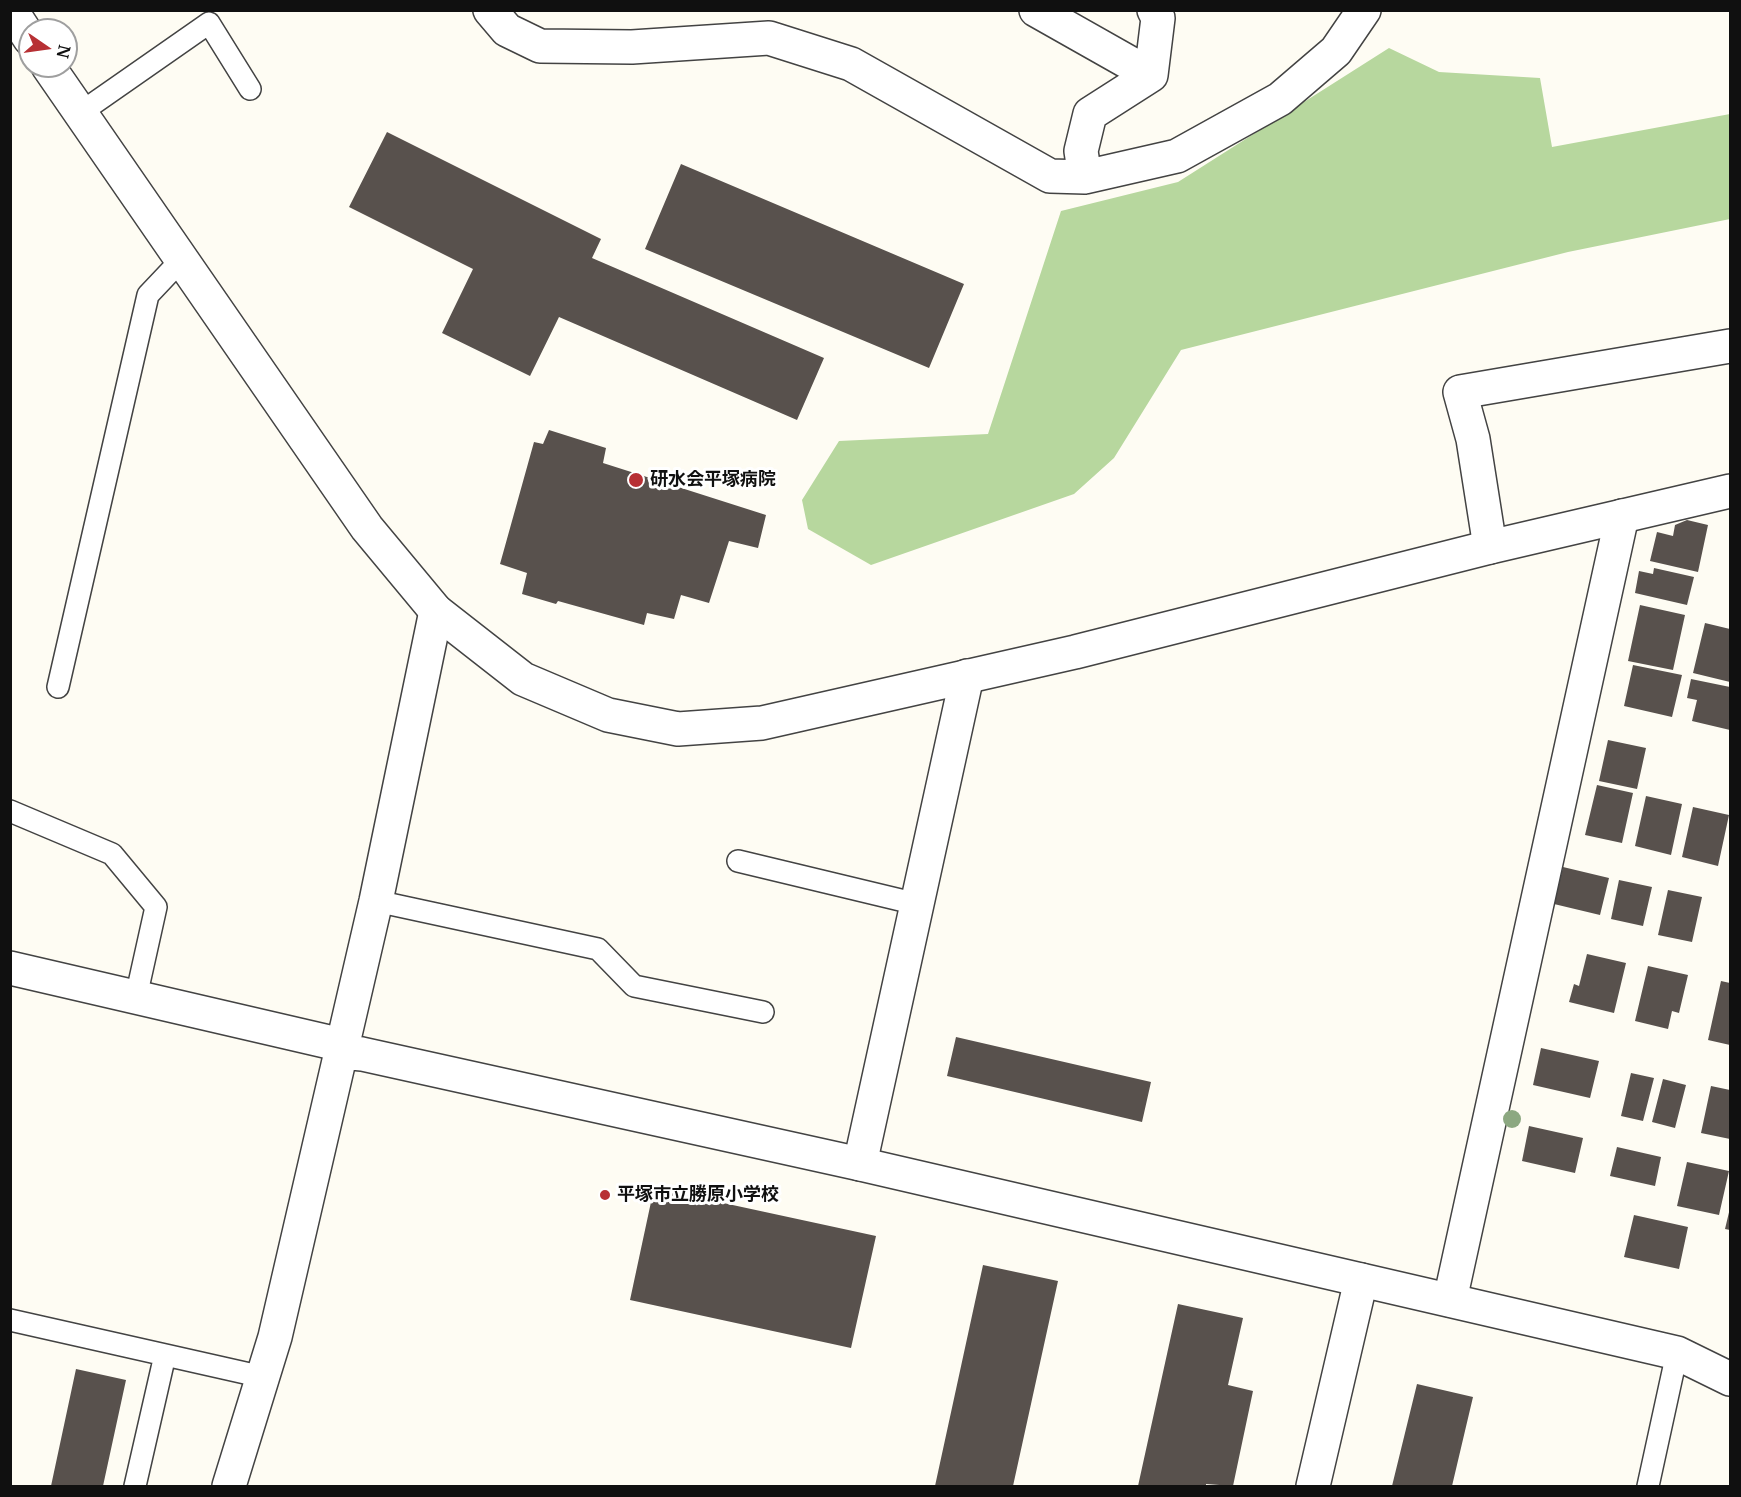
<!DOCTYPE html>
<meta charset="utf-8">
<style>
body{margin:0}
#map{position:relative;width:1741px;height:1497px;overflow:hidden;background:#fefcf3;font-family:Merriweather,serif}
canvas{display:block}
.frame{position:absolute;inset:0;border:12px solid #101010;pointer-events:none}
.north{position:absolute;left:18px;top:18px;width:60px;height:60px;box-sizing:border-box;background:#fff;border:2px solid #9f9f9f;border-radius:50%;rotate:103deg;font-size:16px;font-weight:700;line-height:24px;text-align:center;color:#101010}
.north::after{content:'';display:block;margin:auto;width:21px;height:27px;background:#b73034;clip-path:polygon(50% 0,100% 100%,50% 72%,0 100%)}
</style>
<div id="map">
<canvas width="1741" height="1497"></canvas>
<div class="frame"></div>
<div class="north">N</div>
</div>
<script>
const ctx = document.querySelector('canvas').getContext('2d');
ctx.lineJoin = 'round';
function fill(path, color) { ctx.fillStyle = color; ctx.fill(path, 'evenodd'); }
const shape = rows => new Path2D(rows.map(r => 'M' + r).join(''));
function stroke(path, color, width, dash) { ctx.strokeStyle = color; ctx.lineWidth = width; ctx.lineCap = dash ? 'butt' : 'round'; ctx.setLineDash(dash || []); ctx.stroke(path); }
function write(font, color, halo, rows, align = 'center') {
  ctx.font = font + ' Merriweather,"Noto Sans JP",serif'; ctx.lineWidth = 6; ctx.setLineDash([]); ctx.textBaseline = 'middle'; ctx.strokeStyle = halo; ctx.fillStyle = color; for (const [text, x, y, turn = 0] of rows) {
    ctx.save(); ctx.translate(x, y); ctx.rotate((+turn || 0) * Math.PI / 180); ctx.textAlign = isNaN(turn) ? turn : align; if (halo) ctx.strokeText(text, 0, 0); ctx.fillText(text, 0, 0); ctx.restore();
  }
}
fill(shape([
 [1389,48,1439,72,1540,78,1552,147,1730,114,1730,219,1568,252,1181,350,1114,458,1074,494,871,565,808,529,802,500,839,441,988,434,1061,211,1178,182]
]), '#b7d79e');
fill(shape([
 [387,132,601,239,592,258,824,358,797,420,559,317,530,376,442,333,473,269,349,207],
 [681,164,964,284,929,368,645,249],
 [549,430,606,448,603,463,766,515,758,548,729,541,709,603,681,595,674,619,647,613,644,625,558,601,556,604,522,594,527,573,500,564,534,442,543,444],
 [1687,520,1708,525,1698,572,1650,561,1657,532,1673,536,1675,525],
 [1654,568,1694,577,1687,605,1635,593,1639,571,1653,574],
 [1640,605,1685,615,1673,670,1628,661],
 [1705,623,1730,629,1730,682,1693,673],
 [1633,665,1682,675,1672,717,1624,706],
 [1691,679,1730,687,1730,730,1692,721,1697,700,1687,698],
 [1608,740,1646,748,1637,789,1599,781],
 [1597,785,1633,793,1622,843,1585,835],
 [1646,796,1682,804,1671,855,1635,846],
 [1693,807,1729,815,1718,866,1682,857],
 [1563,867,1609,878,1600,915,1554,904],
 [1619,880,1652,887,1643,926,1611,919],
 [1668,890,1702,897,1692,942,1658,935],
 [1587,954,1626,963,1614,1013,1569,1002,1574,984,1579,986],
 [1648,966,1688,975,1679,1013,1672,1011,1668,1029,1635,1021],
 [1721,981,1730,983,1730,1045,1708,1040],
 [956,1037,1151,1082,1142,1122,947,1076],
 [1541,1048,1599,1061,1590,1098,1533,1085],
 [1631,1073,1654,1078,1643,1121,1621,1116],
 [1663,1079,1686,1085,1675,1128,1652,1122],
 [1711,1086,1730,1090,1730,1139,1701,1133],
 [1529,1126,1583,1138,1575,1173,1522,1161],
 [1617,1147,1661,1157,1655,1186,1610,1176],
 [1687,1162,1729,1171,1719,1215,1677,1206],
 [654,1188,876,1236,851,1348,630,1300],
 [1730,1208,1730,1230,1725,1229],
 [1634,1215,1688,1227,1679,1269,1624,1257],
 [983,1265,1058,1281,1013,1486,935,1486],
 [1178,1304,1243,1318,1228,1385,1253,1391,1233,1486,1206,1484,1206,1486,1138,1486],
 [76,1369,126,1380,103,1486,51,1486],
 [1417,1384,1473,1397,1452,1486,1392,1486]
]), '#58514d');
const service = shape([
 [80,113,209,23,250,89],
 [58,687,148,295,183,258],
 [10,811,112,854,156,907,136,997],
 [738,861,917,904],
 [376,901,598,949,634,986,763,1012],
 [10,1320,263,1377],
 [135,1486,165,1355],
 [1648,1486,1677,1353]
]);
const minor = shape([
 [490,10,507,30,540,46,632,47,769,38,851,64,1050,176,1085,177,1177,156,1280,99,1336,51,1364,10],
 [1036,10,1151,75],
 [1085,177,1081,151,1090,114,1151,75,1158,18,1154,10],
 [1490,547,1473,439,1460,392,1730,346],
 [10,968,342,1045],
 [341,1052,376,901,436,611],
 [860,1164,967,676],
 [1450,1300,1622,516],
 [1313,1486,1361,1280]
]);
const tertiary = shape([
 [11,10,30,39],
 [48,66,367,528,436,611,523,679,608,715,678,729,762,723,1075,652,1490,547,1730,491],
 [229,1486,275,1337,341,1052,362,1054,860,1164,1677,1353,1730,1379]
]);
stroke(service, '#434343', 24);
stroke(minor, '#434343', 36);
stroke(tertiary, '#434343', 36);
stroke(service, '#fff', 21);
stroke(minor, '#fff', 33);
stroke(tertiary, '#fff', 33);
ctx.fillStyle = '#8ca881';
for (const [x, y] of [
 [1512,1119]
]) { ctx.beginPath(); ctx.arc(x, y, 9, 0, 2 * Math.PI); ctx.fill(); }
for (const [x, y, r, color] of [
 [636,480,8,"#b73034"],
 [605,1195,6,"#b73034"]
]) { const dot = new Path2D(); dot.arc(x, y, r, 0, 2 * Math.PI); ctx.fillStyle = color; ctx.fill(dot); stroke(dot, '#fff', 2); }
write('bold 18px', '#101010', '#fff', [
 ["研水会平塚病院",650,480],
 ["平塚市立勝原小学校",617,1195]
], 'left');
</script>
